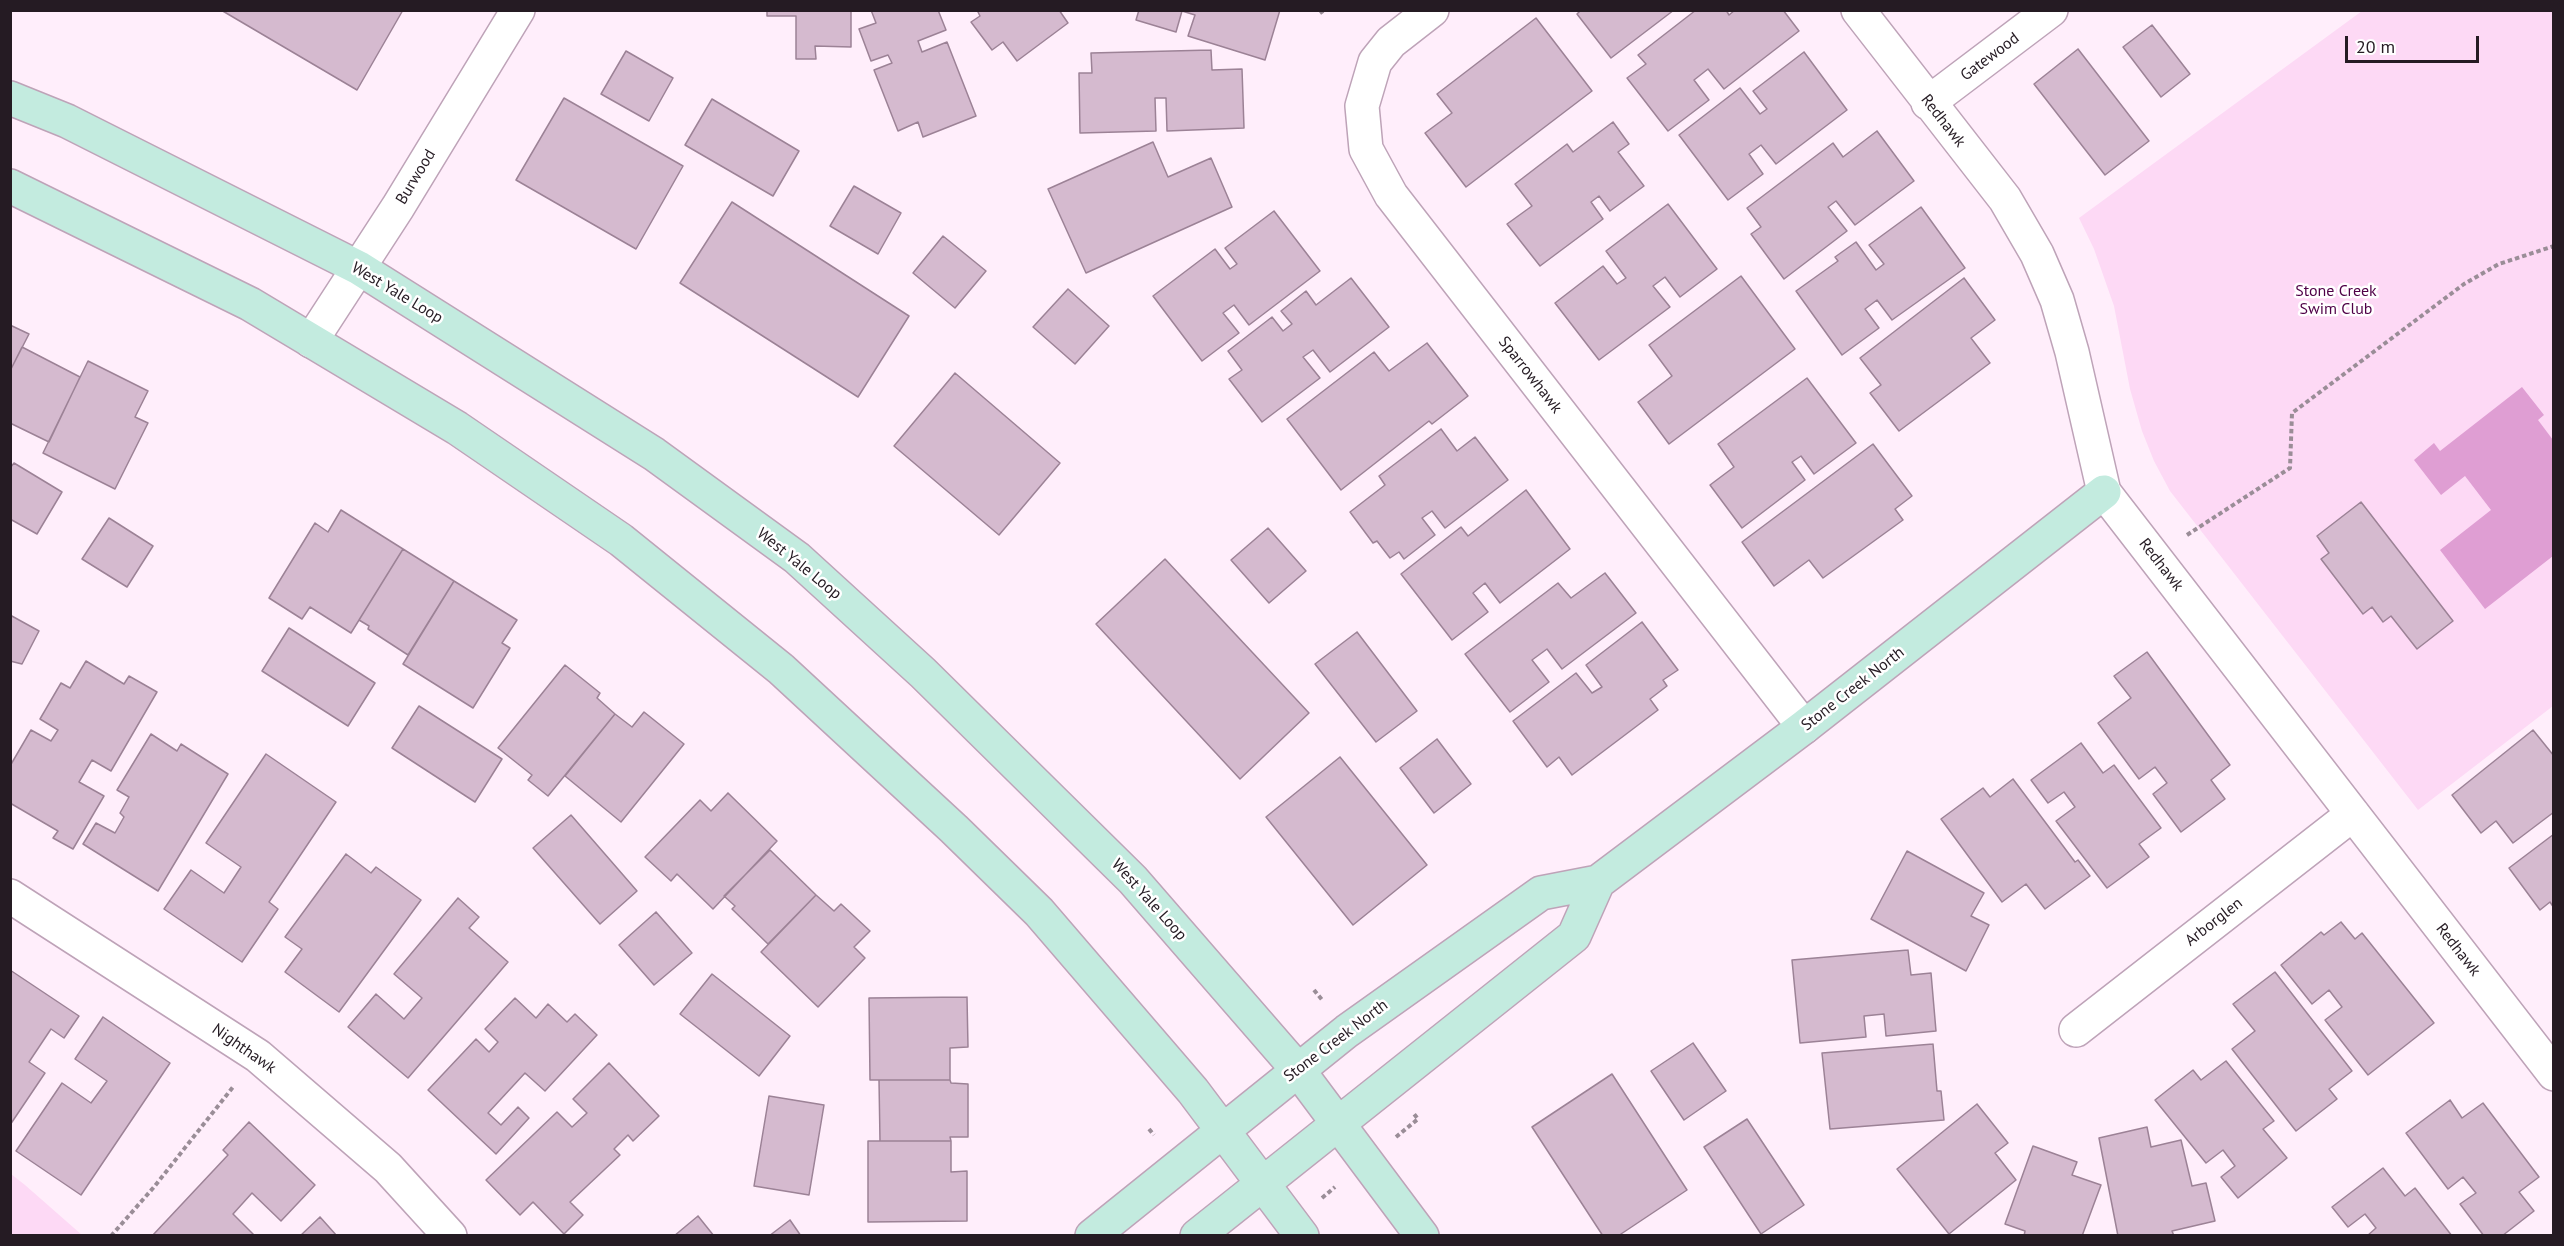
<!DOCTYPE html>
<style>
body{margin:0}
#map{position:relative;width:2564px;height:1246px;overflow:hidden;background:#ffeefb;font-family:"PT Sans",sans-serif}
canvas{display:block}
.frame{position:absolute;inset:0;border:12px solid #251b23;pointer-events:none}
.scale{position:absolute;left:2345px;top:36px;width:134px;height:27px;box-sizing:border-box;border:3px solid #251b23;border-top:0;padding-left:8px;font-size:18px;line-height:21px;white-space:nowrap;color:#251b23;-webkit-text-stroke:4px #fff;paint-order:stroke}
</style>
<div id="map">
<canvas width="2564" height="1246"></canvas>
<div class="frame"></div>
<div class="scale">20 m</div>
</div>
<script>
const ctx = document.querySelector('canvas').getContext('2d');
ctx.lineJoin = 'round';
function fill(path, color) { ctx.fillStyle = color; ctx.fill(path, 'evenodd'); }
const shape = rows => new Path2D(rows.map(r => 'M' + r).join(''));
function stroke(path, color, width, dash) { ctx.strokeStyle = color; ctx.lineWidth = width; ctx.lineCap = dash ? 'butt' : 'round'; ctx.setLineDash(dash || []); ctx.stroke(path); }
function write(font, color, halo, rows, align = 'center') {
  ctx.font = font + ' "PT Sans",sans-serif'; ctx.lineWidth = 5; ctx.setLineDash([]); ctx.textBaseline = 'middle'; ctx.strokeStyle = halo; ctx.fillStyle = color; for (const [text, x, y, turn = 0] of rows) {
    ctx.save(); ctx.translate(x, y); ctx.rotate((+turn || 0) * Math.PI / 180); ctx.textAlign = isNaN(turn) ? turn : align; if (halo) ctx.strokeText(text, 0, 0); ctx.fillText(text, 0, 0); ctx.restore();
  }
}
fill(shape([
 [2362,11,2553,11,2553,706,2418,810,2170,491,2154,461,2142,431,2130,389,2114,306,2094,249,2079,218],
 [11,1174,25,1185,82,1235,11,1235]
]), '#fdd9f5');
fill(shape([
 [2522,387,2544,415,2538,420,2553,440,2553,556,2485,609,2440,550,2491,510,2465,476,2441,495,2414,460,2434,443,2440,451]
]), '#df9ed3');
const building = shape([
 [221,10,403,10,357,90,221,10],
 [767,10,851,10,851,47,815,46,816,59,796,59,796,16,767,16,767,10],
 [871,10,938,10,946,30,918,41,922,52,947,42,976,116,923,137,918,122,898,131,874,70,892,63,888,55,871,61,859,29,876,23,871,10],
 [977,10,1059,10,1068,23,1017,61,1003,42,992,50,971,22,980,16,977,10],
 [1139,10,1280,10,1265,60,1188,36,1195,15,1182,11,1176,32,1136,20,1139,10],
 [1581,10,1674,10,1611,58,1577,14,1581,10],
 [1696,10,1726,10,1729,15,1735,10,1783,10,1799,31,1724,89,1708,69,1694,80,1709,100,1668,131,1627,78,1646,64,1638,55,1696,10],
 [1536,18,1592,91,1466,187,1425,133,1452,113,1437,94,1536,18],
 [2152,25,2190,74,2161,97,2123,47,2152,25],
 [2078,49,2149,141,2105,175,2034,84,2078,49],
 [1211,50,1212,70,1242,69,1244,128,1167,131,1166,98,1155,98,1156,131,1080,133,1079,73,1092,73,1091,53,1211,50],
 [626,51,673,78,649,121,601,94,626,51],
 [1804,52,1847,110,1776,164,1761,145,1749,154,1763,174,1728,200,1679,135,1740,88,1760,114,1767,109,1753,91,1804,52],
 [564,98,683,166,636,249,516,180,564,98],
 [712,99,799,151,773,196,685,145,712,99],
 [1613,122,1629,144,1618,152,1644,186,1610,211,1599,196,1591,202,1603,219,1540,266,1507,224,1532,206,1515,184,1567,144,1573,152,1613,122],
 [1877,131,1914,181,1855,225,1836,201,1828,207,1847,231,1784,279,1751,234,1761,227,1747,208,1833,143,1843,157,1877,131],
 [1153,142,1168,177,1211,158,1232,207,1086,273,1048,189,1153,142],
 [854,186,901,213,878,254,830,226,854,186],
 [732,202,909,316,858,397,680,283,732,202],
 [1668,204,1717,269,1680,297,1665,277,1653,286,1670,307,1599,360,1555,303,1603,266,1617,284,1626,278,1606,251,1668,204],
 [1921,207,1965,268,1892,320,1877,300,1865,309,1879,328,1842,355,1796,291,1838,261,1835,257,1856,242,1876,270,1884,264,1869,245,1921,207],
 [1274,211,1320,271,1249,325,1234,305,1223,313,1239,333,1202,361,1153,296,1215,249,1230,269,1237,264,1225,248,1274,211],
 [943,236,986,271,955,308,913,273,943,236],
 [1741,276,1795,349,1669,444,1638,402,1672,376,1649,345,1741,276],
 [1351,278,1389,327,1330,372,1313,350,1303,357,1320,378,1262,422,1229,379,1242,370,1228,351,1272,317,1283,331,1292,324,1281,311,1306,291,1316,305,1351,278],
 [1964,278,1995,320,1971,338,1990,363,1899,431,1870,393,1881,385,1860,358,1964,278],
 [1068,289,1109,326,1075,364,1033,327,1068,289],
 [10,325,29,334,10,371,10,325],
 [1427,343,1468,396,1432,424,1429,421,1341,490,1287,419,1374,352,1389,371,1427,343],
 [22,347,80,377,49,442,10,423,10,371,22,347],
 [88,361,148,391,135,417,148,423,115,489,43,453,88,361],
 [955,373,1060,463,999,535,894,446,955,373],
 [1807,378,1856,443,1814,474,1801,456,1792,462,1805,480,1742,528,1710,485,1734,467,1718,444,1807,378],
 [1441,429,1457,451,1475,437,1508,480,1445,528,1432,511,1422,518,1435,535,1404,559,1399,552,1390,558,1377,541,1373,543,1350,512,1385,485,1379,476,1441,429],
 [1873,444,1912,496,1895,509,1903,520,1823,578,1809,560,1774,586,1742,542,1873,444],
 [14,463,62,492,37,534,10,519,10,468,14,463],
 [1526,490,1570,549,1500,603,1485,583,1473,593,1488,612,1452,640,1401,574,1461,527,1468,536,1526,490],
 [2361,502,2453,621,2417,649,2391,616,2383,622,2372,607,2363,614,2321,559,2329,553,2317,536,2361,502],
 [341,510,403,549,351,633,310,607,302,619,269,598,315,523,328,532,341,510],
 [109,518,153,546,127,587,82,559,109,518],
 [1268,528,1306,571,1269,603,1231,560,1268,528],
 [403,549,454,581,408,655,368,629,369,626,359,620,403,549],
 [1165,559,1309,713,1240,779,1096,624,1165,559],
 [1605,573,1636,613,1562,669,1547,649,1532,660,1549,682,1510,712,1465,654,1558,583,1571,598,1605,573],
 [454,581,517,620,502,643,510,648,473,708,403,664,454,581],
 [10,615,39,631,22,664,10,661,10,615],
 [1642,622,1678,670,1663,680,1667,686,1650,699,1658,710,1572,775,1559,757,1547,767,1513,721,1576,673,1592,693,1602,687,1586,665,1642,622],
 [289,628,375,683,348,726,262,671,289,628],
 [1357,632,1417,711,1376,742,1315,664,1357,632],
 [2147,652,2230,765,2211,780,2225,799,2181,832,2153,794,2167,783,2155,767,2139,779,2098,723,2131,698,2114,676,2147,652],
 [86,661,124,684,129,676,157,692,111,771,92,760,79,782,104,796,73,849,53,838,58,831,10,803,10,766,31,730,51,741,58,730,40,719,61,683,70,688,86,661],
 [565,665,600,693,597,698,615,714,548,796,528,780,532,775,498,748,565,665],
 [419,706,502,759,475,802,392,748,419,706],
 [644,712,684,744,621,822,565,776,615,714,632,727,644,712],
 [2533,730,2554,756,2554,812,2513,843,2496,821,2481,833,2452,795,2533,730],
 [151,734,177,751,181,744,228,774,158,891,83,844,96,823,115,833,124,817,120,813,129,797,117,790,151,734],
 [1437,739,1471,784,1434,813,1400,768,1437,739],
 [2081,743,2103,773,2114,765,2161,828,2139,844,2149,857,2107,888,2056,821,2075,807,2064,792,2048,803,2031,780,2081,743],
 [266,754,336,802,269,902,278,909,242,962,164,909,191,870,224,893,241,867,206,843,266,754],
 [1340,757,1427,865,1353,925,1266,817,1340,757],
 [2013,779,2075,862,2078,860,2090,876,2045,909,2026,884,2002,902,1941,819,1983,788,1990,797,2013,779],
 [728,793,777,841,713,909,677,874,671,881,645,857,700,800,711,811,728,793],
 [571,815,637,891,600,924,533,848,571,815],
 [2554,834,2554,908,2550,902,2540,910,2509,868,2554,834],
 [770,850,816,895,768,944,732,909,735,906,724,896,770,850],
 [1907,851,1984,893,1971,916,1989,925,1966,971,1871,919,1907,851],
 [346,854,371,873,376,867,421,900,339,1012,285,972,302,949,285,937,346,854],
 [816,895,834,911,841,904,870,931,854,947,865,958,818,1007,761,952,816,895],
 [458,898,479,917,469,928,508,962,408,1078,348,1027,376,994,404,1019,422,998,394,974,458,898],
 [656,912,692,953,654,985,619,945,656,912],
 [2341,922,2355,939,2362,933,2434,1023,2368,1075,2325,1020,2342,1007,2329,990,2312,1004,2281,965,2321,932,2324,935,2341,922],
 [1908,950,1911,975,1931,973,1936,1031,1886,1036,1884,1014,1864,1016,1866,1037,1800,1043,1792,960,1908,950],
 [10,970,79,1016,64,1038,51,1029,29,1062,45,1073,10,1125,10,970],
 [2275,972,2352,1071,2329,1089,2337,1099,2296,1131,2232,1049,2255,1031,2233,1004,2275,972],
 [712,974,790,1036,759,1076,680,1014,712,974],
 [967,997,968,1047,950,1048,950,1080,870,1080,869,998,967,997],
 [515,998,536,1018,548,1004,567,1022,575,1014,597,1035,545,1091,525,1073,488,1113,501,1125,518,1107,529,1118,496,1154,428,1090,476,1039,489,1052,498,1042,485,1029,515,998],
 [103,1017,170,1063,81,1195,16,1151,62,1083,91,1103,107,1081,75,1059,103,1017],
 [1693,1043,1726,1091,1684,1120,1651,1071,1693,1043],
 [1933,1044,1937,1091,1941,1091,1944,1120,1830,1129,1822,1053,1933,1044],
 [2226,1061,2274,1121,2263,1129,2287,1158,2238,1198,2221,1177,2235,1166,2223,1150,2206,1163,2155,1100,2193,1070,2201,1080,2226,1061],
 [609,1063,659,1116,633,1141,628,1135,614,1149,620,1155,570,1202,583,1215,564,1234,533,1202,520,1215,486,1180,557,1112,572,1127,587,1113,573,1099,609,1063],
 [1612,1074,1687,1190,1618,1236,1603,1236,1532,1127,1612,1074],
 [879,1080,950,1080,951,1083,968,1084,968,1137,950,1137,951,1141,880,1141,879,1080],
 [769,1096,824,1105,809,1195,754,1186,769,1096],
 [2450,1100,2462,1118,2483,1103,2539,1177,2519,1192,2534,1211,2502,1236,2484,1236,2460,1204,2476,1193,2463,1177,2448,1189,2406,1133,2450,1100],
 [1977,1104,2008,1143,1995,1153,2016,1180,1949,1234,1897,1169,1977,1104],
 [1747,1119,1804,1205,1761,1234,1704,1147,1747,1119],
 [249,1122,315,1185,281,1221,252,1193,233,1214,255,1236,152,1236,228,1155,223,1150,249,1122],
 [2147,1127,2151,1147,2181,1140,2192,1186,2206,1183,2215,1221,2172,1231,2174,1236,2118,1236,2099,1138,2147,1127],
 [868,1141,951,1141,951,1172,967,1171,967,1221,868,1222,868,1141],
 [2033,1146,2077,1162,2072,1175,2101,1185,2082,1236,2024,1236,2025,1231,2005,1224,2033,1146],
 [2383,1168,2405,1196,2415,1188,2452,1236,2367,1236,2376,1228,2365,1214,2348,1227,2332,1207,2383,1168],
 [698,1216,714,1236,674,1236,698,1216],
 [320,1217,337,1236,300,1236,320,1217],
 [790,1220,801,1236,769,1236,790,1220]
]);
fill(building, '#d5bacf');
stroke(building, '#9c8296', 1.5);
const street = shape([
 [1432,10,1391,42,1375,62,1362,106,1366,149,1391,195,1804,727],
 [1858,10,2005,199,2037,254,2057,300,2072,352,2104,492,2554,1074],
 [1928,103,2051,10],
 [311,341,398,207,518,10],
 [10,896,258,1056,388,1168,450,1236],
 [2076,1030,2353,814]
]);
const secondary = shape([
 [10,98,67,121,359,268,654,454,797,558,923,673,1133,880,1298,1070,1422,1236],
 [10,186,250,304,457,428,621,540,781,669,954,829,1039,912,1193,1091,1302,1236],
 [1092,1236,1347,1031,1541,893,1598,882,1804,727,2104,492],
 [1197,1236,1574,936,1598,882]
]);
stroke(street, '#bea3b8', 36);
stroke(secondary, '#bea3b8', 36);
stroke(shape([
 [1320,10,1323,14],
 [2187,535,2290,468,2292,413,2464,284,2499,264,2554,246],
 [1314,990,1323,1001],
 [1149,1129,1154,1135],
 [1396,1137,1418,1119,1414,1114],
 [1322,1198,1335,1187],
 [111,1236,154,1187,233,1087]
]), '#9a8d97', 4, [4.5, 3]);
stroke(street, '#fff', 33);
stroke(secondary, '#c3ebdf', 33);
write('16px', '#251b23', '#fff', [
 ["Gatewood",1990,57,-37],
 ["Redhawk",1943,121,52],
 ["Burwood",416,177,-59],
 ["West Yale Loop",397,293,31],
 ["Sparrowhawk",1530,375,52],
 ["West Yale Loop",799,564,39],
 ["Redhawk",2161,565,52],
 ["Stone Creek North",1853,689,-38],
 ["West Yale Loop",1149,900,48],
 ["Arborglen",2214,922,-38],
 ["Redhawk",2458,950,52],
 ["Stone Creek North",1336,1041,-37],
 ["Nighthawk",244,1049,35]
]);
write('16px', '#4f0047', '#fff', [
 ["Stone Creek",2336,291],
 ["Swim Club",2336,309]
]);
</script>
